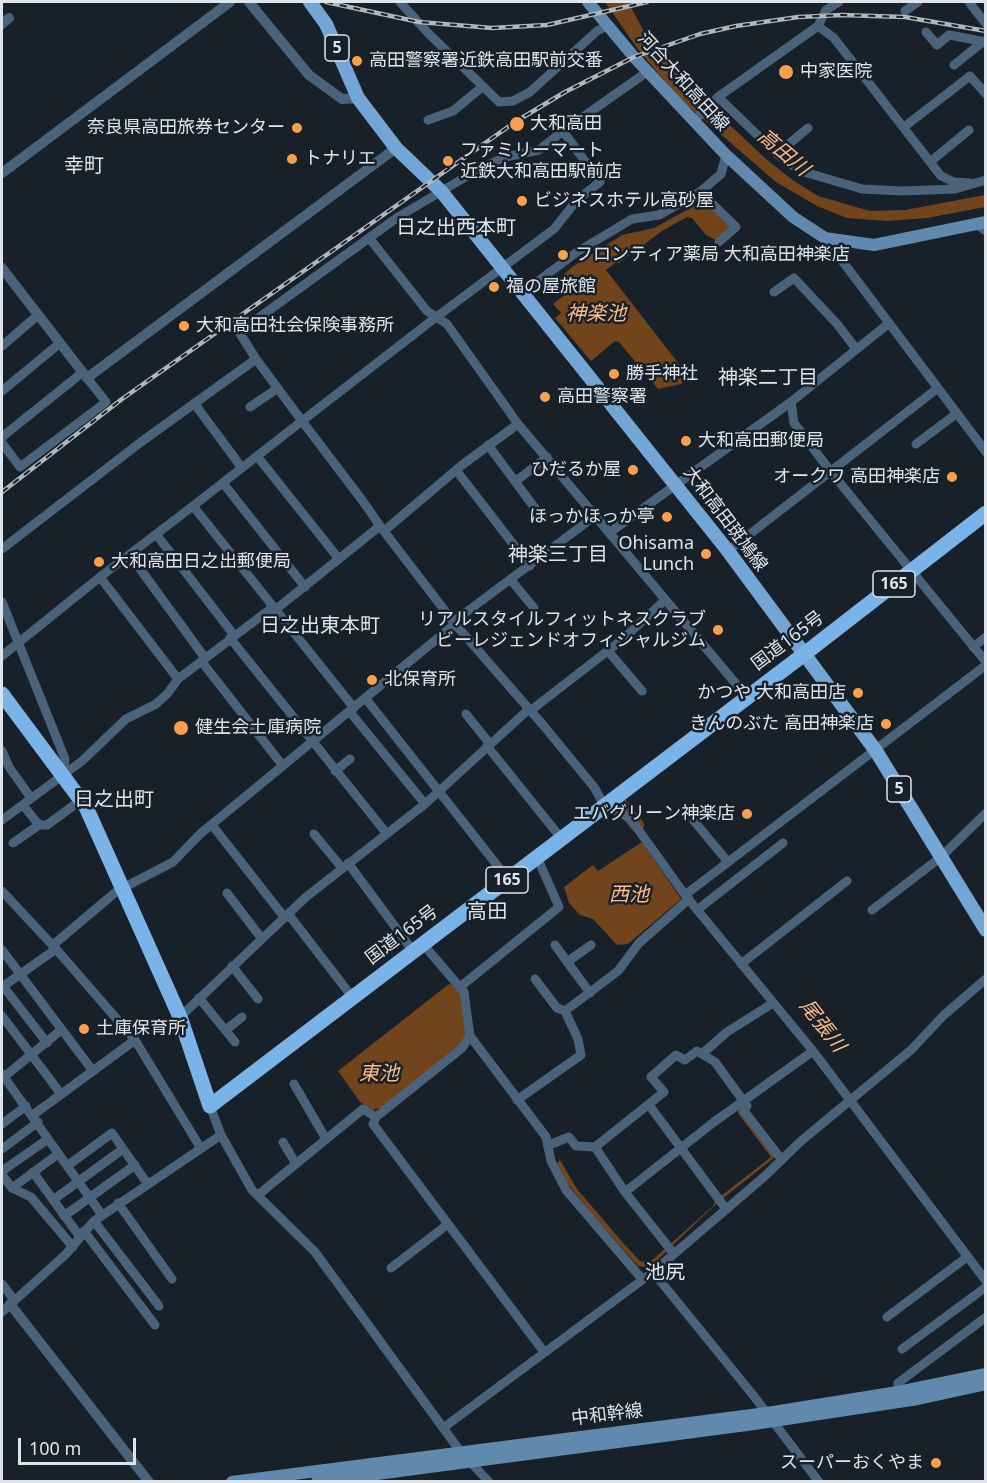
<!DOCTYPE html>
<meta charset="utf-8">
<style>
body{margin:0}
#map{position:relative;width:987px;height:1483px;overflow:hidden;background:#18212a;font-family:"Noto Sans",sans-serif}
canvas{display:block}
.frame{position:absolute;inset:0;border:3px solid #dee4ea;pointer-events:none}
.scale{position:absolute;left:18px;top:1438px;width:118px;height:27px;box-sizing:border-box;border:3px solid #dee4ea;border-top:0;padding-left:8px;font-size:18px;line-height:21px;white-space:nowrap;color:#dee4ea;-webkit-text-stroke:4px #18212a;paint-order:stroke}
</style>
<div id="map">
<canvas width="987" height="1483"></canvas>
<div class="frame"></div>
<div class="scale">100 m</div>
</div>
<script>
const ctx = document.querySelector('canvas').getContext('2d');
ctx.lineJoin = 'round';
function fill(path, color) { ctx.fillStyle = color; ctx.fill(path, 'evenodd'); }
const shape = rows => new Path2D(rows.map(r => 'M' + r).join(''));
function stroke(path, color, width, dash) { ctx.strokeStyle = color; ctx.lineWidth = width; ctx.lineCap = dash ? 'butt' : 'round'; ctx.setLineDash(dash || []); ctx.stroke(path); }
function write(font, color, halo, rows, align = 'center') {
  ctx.font = font + ' "Noto Sans","Noto Sans JP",sans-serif'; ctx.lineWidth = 5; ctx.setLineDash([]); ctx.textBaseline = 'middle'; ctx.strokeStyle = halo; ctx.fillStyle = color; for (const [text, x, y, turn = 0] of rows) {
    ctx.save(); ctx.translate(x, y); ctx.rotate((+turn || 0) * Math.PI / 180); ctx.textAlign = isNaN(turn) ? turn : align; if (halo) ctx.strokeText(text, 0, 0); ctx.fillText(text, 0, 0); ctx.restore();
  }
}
fill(shape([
 [605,2,628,2,646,35,682,80,766,159,794,181,818,196,870,211,905,210,985,195,985,207,927,218,887,221,847,218,817,206,776,182,680,99,637,48],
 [703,201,707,201,730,228,716,240,706,235,692,218,687,217,662,231,619,263,615,263,606,270,689,377,681,384,658,389,619,342,615,341,591,361,555,318,561,313,553,304,570,291,560,278,572,267,622,235,654,228],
 [642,842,681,899,628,944,617,945,593,919,580,915,569,903,564,887,593,865,598,871],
 [449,984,455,986,462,994,466,1035,462,1042,384,1107,372,1110,360,1102,338,1071],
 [738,1107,743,1109,775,1157,717,1203,649,1268,638,1266,593,1215,567,1183,557,1163,560,1160,577,1189,624,1244,640,1261,649,1263,713,1206,716,1200,771,1157,738,1113]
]), '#71441b');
stroke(shape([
 [621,805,637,825]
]), '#71441b', 14);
stroke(shape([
 [400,2,429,34,499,102,513,101,530,92,597,31,609,25],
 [969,2,986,24],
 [905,11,918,2],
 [818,26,826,10,839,2],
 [926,32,937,45,949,35,986,42],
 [954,65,984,41],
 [718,97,777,154,801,171,862,189,902,191,955,189,986,180],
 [428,120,453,111,482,87],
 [693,122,718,97,818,26,834,38,941,176,954,182,970,183],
 [904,127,970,76,986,94],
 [563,131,647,72],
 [777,154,808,128],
 [930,162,969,130],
 [700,192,721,174,726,155],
 [976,224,986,231],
 [825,238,986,452],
 [370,239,427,311,447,324,518,424,747,697],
 [774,292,794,278,838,325,856,349],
 [522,293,577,252,632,219,659,215,700,192,736,227,719,242],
 [2,346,38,315],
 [2,391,60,343],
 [791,402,794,423,831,472,986,662],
 [194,403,242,468],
 [250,407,278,388],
 [2,437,83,372],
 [2,443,20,467,106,402,87,378],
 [916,444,956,414],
 [488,445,543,519],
 [257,456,339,559],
 [456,470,530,566],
 [516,481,547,457],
 [223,483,305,587],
 [193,506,354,708],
 [384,531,462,465,518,424],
 [609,533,791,402,888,324],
 [156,534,234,635],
 [2,549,141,442,256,359],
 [728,551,938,388],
 [130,555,205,658],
 [100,577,178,679],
 [511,580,534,608],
 [2,602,65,759,63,773],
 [275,610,380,526],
 [453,622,595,516],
 [230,638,387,834],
 [973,647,986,637],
 [608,651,642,691],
 [2,656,100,577,193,506,302,421,435,318,554,229,577,200,600,182,563,131,539,150,505,157,479,169,398,217,239,332,256,359,302,421,362,500,380,526,455,624,543,725,594,787,604,805,630,818,685,895,813,1051,986,1281],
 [202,662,283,766],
 [366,699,508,879],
 [530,711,623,639,665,600],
 [350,712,425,804],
 [466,714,490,744],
 [487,746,561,838],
 [2,751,9,767,31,798],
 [335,771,350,759],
 [23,805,39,825,47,825,81,800],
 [2,820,82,761,126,719,156,704,168,693,178,679,273,607],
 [694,821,728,862],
 [212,825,285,918],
 [314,834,342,868],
 [13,843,39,825],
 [348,863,413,951],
 [2,891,56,949,135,1040,200,1147],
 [227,893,262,939],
 [685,895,986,665],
 [697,910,783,843],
 [872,910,941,857,986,813],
 [289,915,353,998],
 [422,943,464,992,470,1036,462,1048,376,1117,373,1124,544,1352],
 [53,945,117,891,173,862,200,834,455,624],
 [555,945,590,993],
 [2,950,93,1071],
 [567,962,591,945],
 [741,964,847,881],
 [232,966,258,999],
 [535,979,557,1008,565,1011],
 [3,986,47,1043],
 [2,987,56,949],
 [460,987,559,907,537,857],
 [199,998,235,1042],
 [2,1016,61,1094],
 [180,1017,306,897,425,804,529,709],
 [226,1030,242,1017],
 [470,1036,546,1137,551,1161,566,1190,642,1279],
 [702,1054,727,1032,773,1003],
 [2,1074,102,1215],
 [4,1077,61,1030],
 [294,1084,326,1139],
 [517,1100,581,1055,578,1039,565,1011,618,971,639,943,689,899],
 [649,1105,726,1209],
 [210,1106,221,1135,252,1190,315,1252,460,1451,489,1482],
 [33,1115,135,1040],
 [2,1124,26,1106],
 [283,1142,296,1164],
 [549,1145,569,1137,576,1146,595,1147,625,1192,674,1254],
 [595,1147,664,1092,651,1077,676,1055,685,1060,697,1051,715,1062,747,1106,744,1111,782,1160],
 [2,1149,38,1122],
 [67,1166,112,1133,147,1183],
 [2,1171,48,1139],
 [33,1172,80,1237],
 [2,1175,12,1188,31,1197,73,1247],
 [12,1188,58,1154],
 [625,1192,714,1122,813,1051],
 [258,1195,363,1109,376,1117],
 [53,1200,123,1149],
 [118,1203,172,1279],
 [64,1216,135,1165],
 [94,1221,159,1306],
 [84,1231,155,1325],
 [391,1268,448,1224],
 [653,1272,753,1395,819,1482],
 [2,1284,14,1300],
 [2,1312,66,1254,94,1221,221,1135],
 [887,1317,967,1257],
 [902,1349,986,1287],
 [898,1392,898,1383,986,1317],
 [443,1428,653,1272,765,1176,801,1141,911,1050,944,1015,986,979]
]), '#4b637a', 9);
stroke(shape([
 [249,2,309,75,342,99,358,98],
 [2,24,9,18],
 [2,173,230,2],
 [2,268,87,378,396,148],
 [10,1304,149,1482]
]), '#4b637a', 10);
stroke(shape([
 [588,2,634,57,726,155,793,217,825,238,874,245,986,222],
 [232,1482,767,1413,898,1392,986,1374],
 [317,1482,754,1424,918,1399,986,1384]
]), '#6189ad', 12);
stroke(shape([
 [310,2,326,24,358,98,396,148,441,191,728,551,876,751,986,930]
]), '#73a6d5', 14);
stroke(shape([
 [2,694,86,807,180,1017,210,1106,803,655,986,513]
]), '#7ab3e7', 15);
const rail = shape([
 [326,2,419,22,492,28,547,25,647,2],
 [2,492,122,399,515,122,565,92,634,57,700,34,736,26,798,17,842,15,905,17,986,31]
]);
stroke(rail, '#afb6bc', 4.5);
stroke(rail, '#18212a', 2, [7]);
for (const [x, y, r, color] of [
 [357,61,6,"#fa9f4e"],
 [786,72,8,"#fa9f4e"],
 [517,124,8,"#fa9f4e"],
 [297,128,6,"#fa9f4e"],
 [292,159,6,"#fa9f4e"],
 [448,161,6,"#fa9f4e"],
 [522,201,6,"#fa9f4e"],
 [563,255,6,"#fa9f4e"],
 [494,287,6,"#fa9f4e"],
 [184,326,6,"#fa9f4e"],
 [614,374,6,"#fa9f4e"],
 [545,397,6,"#fa9f4e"],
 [686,441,6,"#fa9f4e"],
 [633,470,6,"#fa9f4e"],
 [952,477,6,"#fa9f4e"],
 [667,517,6,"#fa9f4e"],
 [706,554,6,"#fa9f4e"],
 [99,562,6,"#fa9f4e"],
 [718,630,6,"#fa9f4e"],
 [372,680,6,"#fa9f4e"],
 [858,693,6,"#fa9f4e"],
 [886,724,6,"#fa9f4e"],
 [181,728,8,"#fa9f4e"],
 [747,814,6,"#fa9f4e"],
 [84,1029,6,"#fa9f4e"],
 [936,1463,6,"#fa9f4e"]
]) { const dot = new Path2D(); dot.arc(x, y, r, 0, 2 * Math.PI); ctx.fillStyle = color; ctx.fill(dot); stroke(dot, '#18212a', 2); }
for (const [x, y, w] of [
 [337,48,24],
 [894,584,42],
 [899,789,24],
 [507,880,42]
]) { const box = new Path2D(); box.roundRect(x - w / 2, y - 13, w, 26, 4.5); ctx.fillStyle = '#18212a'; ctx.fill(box); stroke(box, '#dee4ea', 1.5); }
write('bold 16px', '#dee4ea', null, [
 ["5",337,48],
 ["165",894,584],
 ["5",899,789],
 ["165",507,880]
]);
write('18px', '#dee4ea', '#18212a', [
 ["高田警察署近鉄高田駅前交番",369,61],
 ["中家医院",800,72],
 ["大和高田",530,124],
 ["奈良県高田旅券センター",285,128,"right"],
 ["ファミリーマート",460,151],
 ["近鉄大和高田駅前店",460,172],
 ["トナリエ",304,159],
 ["ビジネスホテル高砂屋",534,201],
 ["フロンティア薬局 大和高田神楽店",575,255],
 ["福の屋旅館",506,287],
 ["大和高田社会保険事務所",196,326],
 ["勝手神社",626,374],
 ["高田警察署",557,397],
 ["大和高田郵便局",698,441],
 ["ひだるか屋",621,470,"right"],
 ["オークワ 高田神楽店",940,477,"right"],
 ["ほっかほっか亭",655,517,"right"],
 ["Ohisama",694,544,"right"],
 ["Lunch",694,565,"right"],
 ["大和高田日之出郵便局",111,562],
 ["リアルスタイルフィットネスクラブ",706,620,"right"],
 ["ビーレジェンドオフィシャルジム",706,641,"right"],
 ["北保育所",384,680],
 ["かつや 大和高田店",846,693,"right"],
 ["きんのぶた 高田神楽店",874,724,"right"],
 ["健生会土庫病院",195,728],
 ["エバグリーン神楽店",735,814,"right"],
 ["土庫保育所",96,1029],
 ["スーパーおくやま",924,1463,"right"]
], 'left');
write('18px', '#dee4ea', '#18212a', [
 ["河合大和高田線",683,82,48],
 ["大和高田斑鳩線",725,519,53],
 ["国道165号",788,641,-37],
 ["国道165号",402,935,-37],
 ["中和幹線",607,1415,-7]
]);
write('italic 20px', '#ffbb82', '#18212a', [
 ["高田川",783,153,40],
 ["神楽池",596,314],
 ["西池",629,895],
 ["尾張川",822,1026,52],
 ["東池",379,1074]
]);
write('20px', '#dee4ea', '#18212a', [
 ["幸町",84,166],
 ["日之出西本町",456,228],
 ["神楽二丁目",768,378],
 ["神楽三丁目",558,555],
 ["日之出東本町",320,626],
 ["日之出町",114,800],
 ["高田",487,912],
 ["池尻",665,1273]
]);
</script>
